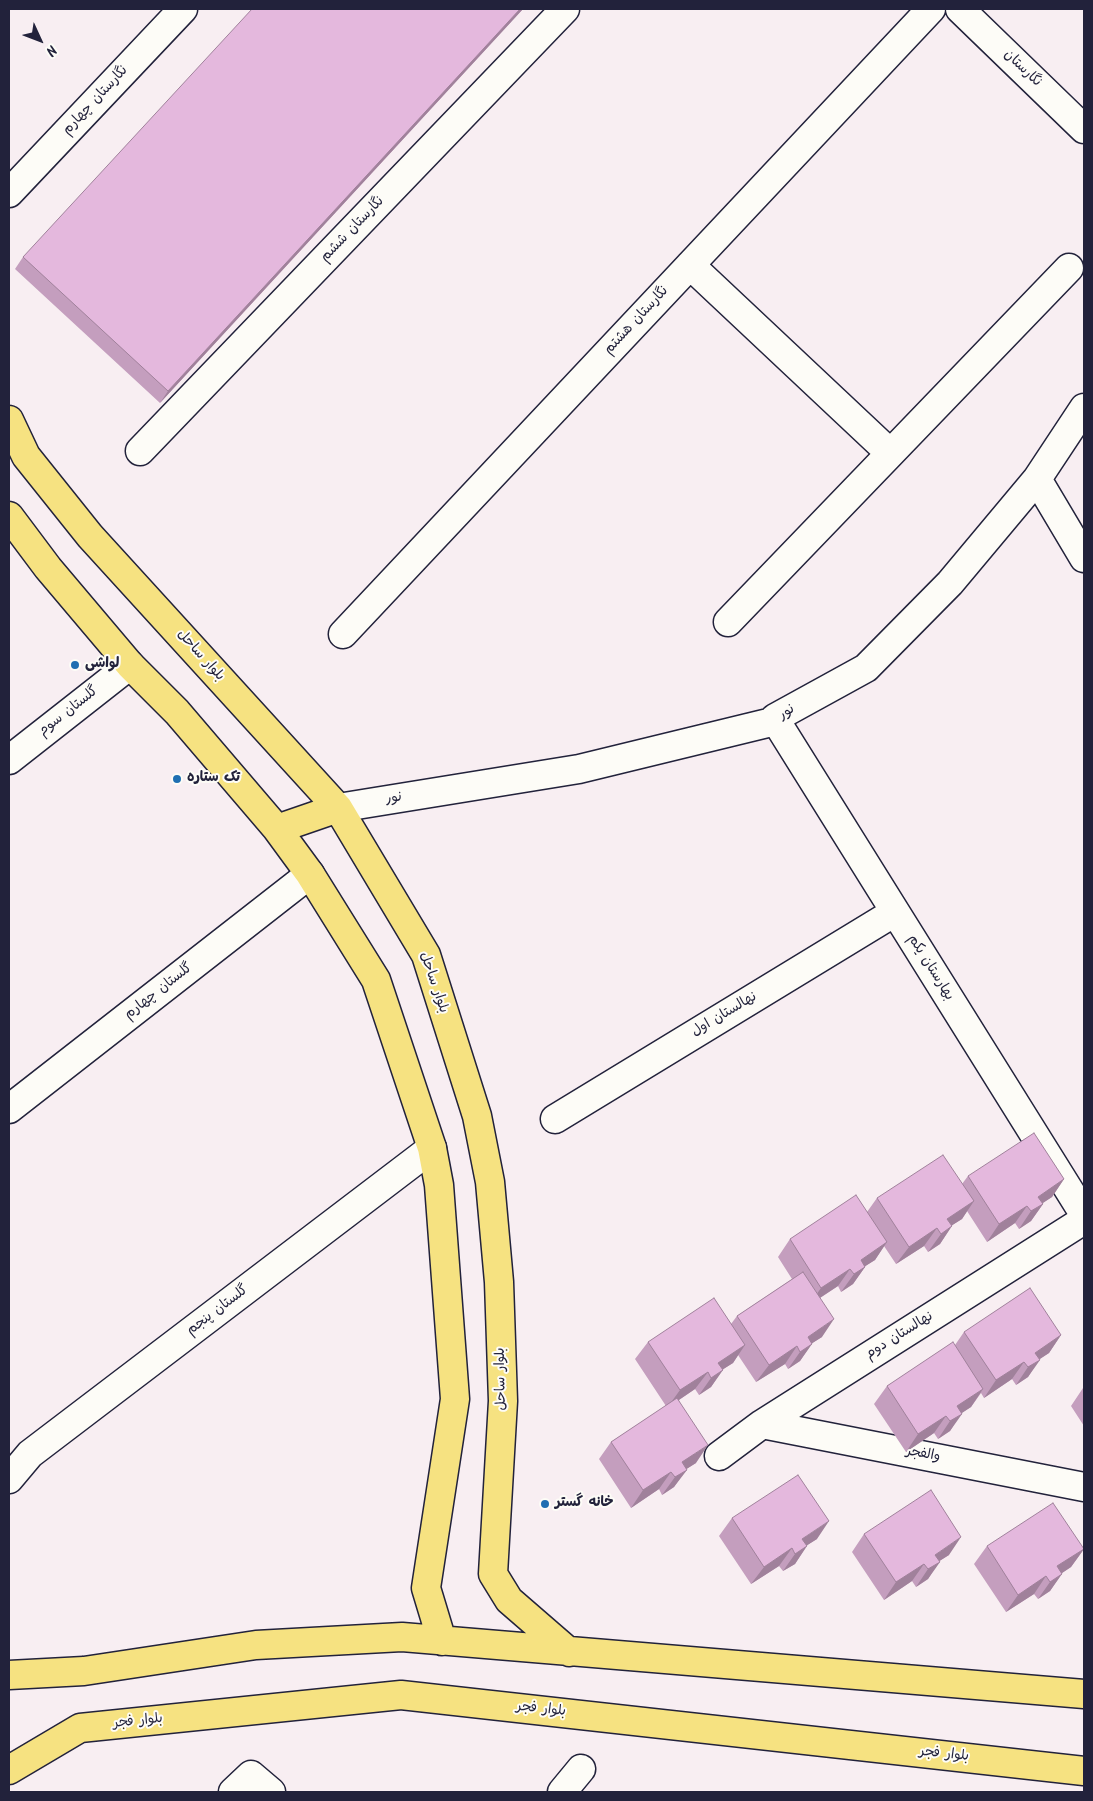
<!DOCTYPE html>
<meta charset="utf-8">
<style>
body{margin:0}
#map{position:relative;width:1093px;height:1801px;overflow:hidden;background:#f8eef2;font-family:Kalam,sans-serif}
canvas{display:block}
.frame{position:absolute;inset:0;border:10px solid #22223b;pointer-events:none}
.north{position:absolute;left:15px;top:15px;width:50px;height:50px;-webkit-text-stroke:4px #fdfcf7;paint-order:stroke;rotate:133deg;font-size:14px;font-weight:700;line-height:20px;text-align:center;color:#22223b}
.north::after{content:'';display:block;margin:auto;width:18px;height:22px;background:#22223b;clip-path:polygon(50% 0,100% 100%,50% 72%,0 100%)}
</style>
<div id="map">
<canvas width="1093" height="1801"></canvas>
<div class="frame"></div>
<div class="north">N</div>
</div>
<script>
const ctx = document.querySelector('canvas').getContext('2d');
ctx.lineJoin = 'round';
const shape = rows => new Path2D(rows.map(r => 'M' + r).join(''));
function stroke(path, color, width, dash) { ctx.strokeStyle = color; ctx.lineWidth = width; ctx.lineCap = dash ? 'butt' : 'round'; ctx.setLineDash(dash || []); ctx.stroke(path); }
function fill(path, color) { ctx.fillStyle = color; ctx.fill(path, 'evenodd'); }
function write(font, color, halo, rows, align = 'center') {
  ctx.font = font + ' Kalam,"Playpen Sans Arabic",sans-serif'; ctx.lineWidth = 4; ctx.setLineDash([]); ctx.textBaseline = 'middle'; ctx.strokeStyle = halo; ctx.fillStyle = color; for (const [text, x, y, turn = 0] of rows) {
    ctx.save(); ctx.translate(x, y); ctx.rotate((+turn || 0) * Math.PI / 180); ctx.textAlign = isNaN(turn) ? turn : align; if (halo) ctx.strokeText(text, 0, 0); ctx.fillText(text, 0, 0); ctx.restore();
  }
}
const minor = shape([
 [960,9,1084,129],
 [9,193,183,9],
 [690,265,890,453],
 [140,451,565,9],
 [1037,479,1084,558],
 [728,622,1069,268],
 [343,634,931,9],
 [776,721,1084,1214],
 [9,760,130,665],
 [338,808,579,769,776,721,775,718,866,668,950,583,1037,479,1084,408],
 [9,1109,310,874],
 [555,1119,895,912],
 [762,1424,1084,1487],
 [719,1456,762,1424,1084,1220],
 [9,1479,30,1454,432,1148],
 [233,1792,251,1775,271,1792],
 [562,1792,581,1769]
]);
const major = shape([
 [9,420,26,456,90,536,338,808,426,955,477,1116,490,1182,499,1282,503,1401,493,1574,509,1600,569,1652],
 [9,516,48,568,130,665,177,712,277,829,310,874,376,980,432,1148,439,1185,455,1399,426,1588,442,1641],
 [277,829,338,808],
 [9,1675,84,1671,256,1645,402,1637,1084,1694],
 [9,1770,80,1728,401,1695,1084,1771]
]);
stroke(minor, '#22223b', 31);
stroke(major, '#22223b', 31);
stroke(minor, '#fdfcf7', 28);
stroke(major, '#f6e281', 28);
fill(shape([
 [523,9,160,403,15,269,23,257],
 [968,1176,1064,1179,1052,1197,1042,1203,1043,1204,1031,1221,1019,1229,1015,1223,987,1242,967,1211,962,1219,952,1225,940,1244,928,1252,924,1246,896,1264,884,1246,875,1260,865,1266,865,1267,853,1284,841,1292,838,1286,820,1298,822,1337,812,1343,800,1361,788,1369,785,1364,756,1382,738,1355,733,1363,723,1369,711,1387,699,1395,695,1389,679,1400,696,1463,686,1469,674,1487,662,1495,659,1489,631,1508,599,1459,611,1442,666,1406,635,1359,648,1342,731,1324,737,1316,792,1279,778,1257,790,1239,867,1212,877,1198,962,1184],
 [964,1332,1061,1335,1049,1353,1039,1359,1028,1377,1016,1385,1012,1379,984,1398,981,1393,971,1407,961,1413,950,1431,938,1439,934,1433,906,1452,874,1404,887,1386,955,1345],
 [1083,1388,1084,1388,1084,1426,1071,1406],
 [732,1518,817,1539,807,1545,795,1564,783,1571,779,1566,751,1584,719,1536],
 [864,1534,949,1555,939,1561,928,1579,916,1587,912,1581,884,1600,852,1552],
 [987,1546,1084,1549,1071,1567,1062,1573,1050,1591,1038,1599,1034,1594,1006,1612,974,1564]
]), '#c49ebe');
fill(shape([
 [520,9,523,9,160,403,168,391],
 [1064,1179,1052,1197,1031,1211,1038,1197],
 [974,1201,962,1219,940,1233,947,1219],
 [1043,1204,1031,1221,1019,1229,1031,1211],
 [1027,1206,1015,1223,987,1242,999,1224],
 [952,1226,940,1244,928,1252,941,1234],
 [937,1228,924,1246,896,1264,909,1247],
 [887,1242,875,1260,853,1274,861,1260],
 [865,1267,853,1284,841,1292,854,1274],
 [850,1269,838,1286,809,1305,821,1288],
 [834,1319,822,1337,800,1351,808,1337],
 [1061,1335,1049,1353,1028,1367,1035,1353],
 [812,1344,800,1361,788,1369,800,1352],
 [745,1345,733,1363,711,1377,718,1363],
 [797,1346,785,1364,756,1382,769,1365],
 [1040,1360,1028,1377,1016,1385,1028,1367],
 [1024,1362,1012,1379,984,1398,996,1380],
 [723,1370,711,1387,699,1395,711,1378],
 [708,1372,695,1389,667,1408,680,1390],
 [983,1389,971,1407,950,1421,957,1406],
 [962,1414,950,1431,938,1439,950,1421],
 [946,1416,934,1433,906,1452,918,1434],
 [708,1445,696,1463,674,1477,682,1462],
 [687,1470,674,1487,662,1495,675,1477],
 [671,1472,659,1489,631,1508,643,1490],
 [829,1521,817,1539,795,1553,802,1539],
 [961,1537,949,1555,927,1569,935,1555],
 [807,1546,795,1564,783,1571,795,1554],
 [792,1548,779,1566,751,1584,764,1567],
 [1084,1549,1071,1567,1050,1581,1057,1566],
 [940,1562,928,1579,916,1587,928,1569],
 [924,1564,912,1581,884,1600,896,1582],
 [1062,1574,1050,1591,1038,1599,1050,1582],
 [1046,1576,1034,1594,1006,1612,1018,1595]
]), '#a0819b');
const building = shape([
 [252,9,520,9,168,391,23,257,252,9],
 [1034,1133,1064,1179,1038,1197,1043,1204,1031,1211,1027,1206,999,1224,968,1176,1034,1133],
 [943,1155,974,1201,947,1219,952,1226,941,1234,937,1228,909,1247,877,1198,943,1155],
 [856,1195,887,1242,861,1260,865,1267,854,1274,850,1269,821,1288,790,1239,856,1195],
 [803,1272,834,1319,808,1337,812,1344,800,1352,797,1346,769,1365,737,1316,803,1272],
 [1030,1288,1061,1335,1035,1353,1040,1360,1028,1367,1024,1362,996,1380,964,1332,1030,1288],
 [714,1298,745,1345,718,1363,723,1370,711,1378,708,1372,680,1390,648,1342,714,1298],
 [953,1342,983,1389,957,1406,962,1414,950,1421,946,1416,918,1434,887,1386,953,1342],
 [677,1398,708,1445,682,1462,687,1470,675,1477,671,1472,643,1490,611,1442,677,1398],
 [798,1475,829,1521,802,1539,807,1546,795,1554,792,1548,764,1567,732,1518,798,1475],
 [931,1490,961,1537,935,1555,940,1562,928,1569,924,1564,896,1582,864,1534,931,1490],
 [1053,1503,1084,1549,1057,1566,1062,1574,1050,1582,1046,1576,1018,1595,987,1546,1053,1503]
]);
fill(building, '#e4b8dd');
stroke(building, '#a0819b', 1);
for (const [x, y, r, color] of [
 [75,665,5,"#1f6fb2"],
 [177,779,5,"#1f6fb2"],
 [545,1504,5,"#1f6fb2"]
]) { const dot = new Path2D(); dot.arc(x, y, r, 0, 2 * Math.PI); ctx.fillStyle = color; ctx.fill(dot); stroke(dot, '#fdfcf7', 2); }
write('14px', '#22223b', '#fdfcf7', [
 ["نگارستان",1022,69,44],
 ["نگارستان چهارم",96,101,-47],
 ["نگارستان ششم",353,230,-46],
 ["نگارستان هشتم",637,321,-47],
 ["بلوار ساحل",200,656,48],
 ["گلستان سوم",69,712,-38],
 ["نور",787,713,-34],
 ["نور",394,799,-9],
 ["بهارستان یکم",930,968,58],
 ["بلوار ساحل",433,983,71],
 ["گلستان چهارم",159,992,-38],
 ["نهالستان اول",725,1015,-31],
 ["گلستان پنجم",218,1311,-37],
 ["نهالستان دوم",900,1336,-32],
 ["بلوار ساحل",502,1379,-91],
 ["والفجر",923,1455,10],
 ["بلوار فجر",541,1710,6],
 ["بلوار فجر",138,1722,-6],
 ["بلوار فجر",944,1755,6]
]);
write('bold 14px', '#22223b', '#fdfcf7', [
 ["لواشی",85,665],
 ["تک ستاره",187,779],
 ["خانه گستر",555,1504]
], 'left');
</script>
